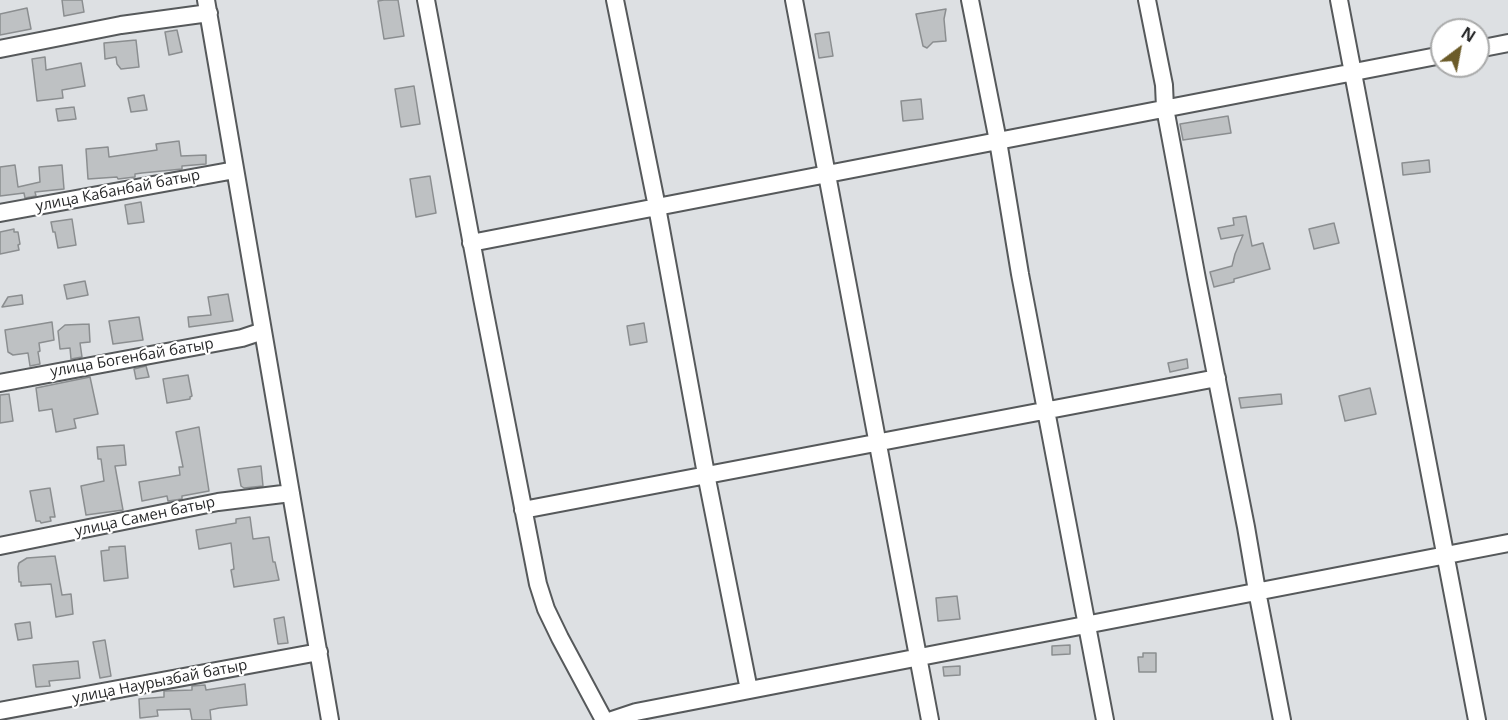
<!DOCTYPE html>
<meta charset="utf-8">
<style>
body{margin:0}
#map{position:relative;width:1508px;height:720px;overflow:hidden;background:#dde0e3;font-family:"Open Sans",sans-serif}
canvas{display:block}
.north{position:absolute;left:1430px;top:18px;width:60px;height:60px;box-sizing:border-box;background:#fff;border:2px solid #a9aaaa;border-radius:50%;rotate:32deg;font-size:16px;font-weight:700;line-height:24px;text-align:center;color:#292a2b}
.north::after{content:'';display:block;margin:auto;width:21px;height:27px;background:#6b5b29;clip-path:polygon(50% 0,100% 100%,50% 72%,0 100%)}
</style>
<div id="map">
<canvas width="1508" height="720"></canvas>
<div class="north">N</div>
</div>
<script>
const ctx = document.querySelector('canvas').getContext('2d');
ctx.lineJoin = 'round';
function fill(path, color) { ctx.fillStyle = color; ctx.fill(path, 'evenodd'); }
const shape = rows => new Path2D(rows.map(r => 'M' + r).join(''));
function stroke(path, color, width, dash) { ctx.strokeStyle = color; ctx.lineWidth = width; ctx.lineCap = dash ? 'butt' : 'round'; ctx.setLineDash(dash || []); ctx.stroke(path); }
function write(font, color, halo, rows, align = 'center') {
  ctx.font = font + ' "Open Sans",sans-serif'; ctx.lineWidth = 4.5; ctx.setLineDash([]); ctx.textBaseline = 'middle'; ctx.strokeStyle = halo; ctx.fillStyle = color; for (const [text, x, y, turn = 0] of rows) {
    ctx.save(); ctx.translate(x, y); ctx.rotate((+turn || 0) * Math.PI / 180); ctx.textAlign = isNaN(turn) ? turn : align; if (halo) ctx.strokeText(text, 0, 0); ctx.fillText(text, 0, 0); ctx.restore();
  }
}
const building = shape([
 [62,0,82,0,84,12,64,16,62,0],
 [384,0,398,0,404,36,384,39,378,1,384,0],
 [27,8,31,29,0,35,0,14,27,8],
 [946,9,944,19,946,41,933,42,927,48,923,46,916,14,946,9],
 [177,30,182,52,169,55,165,32,177,30],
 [829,32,833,56,819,58,815,34,829,32],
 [136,40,139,67,121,69,117,64,116,57,105,59,104,43,136,40],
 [45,57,46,70,81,63,85,86,62,90,63,98,37,101,32,59,45,57],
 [414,86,420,124,401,127,395,89,414,86],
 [144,95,147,110,131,112,128,98,144,95],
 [921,99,923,119,903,121,901,101,921,99],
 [74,107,76,119,58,121,56,109,74,107],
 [1228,116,1231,133,1183,140,1180,124,1228,116],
 [179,141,181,156,206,155,206,164,182,166,182,169,142,173,135,174,135,177,118,179,117,177,88,179,86,149,108,147,109,157,157,150,156,144,179,141],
 [1429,160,1430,172,1403,175,1402,163,1429,160],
 [15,165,18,187,40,182,39,167,62,165,64,189,35,192,36,196,25,198,24,193,0,196,0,167,15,165],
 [430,176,436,213,416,217,410,179,430,176],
 [141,202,144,222,128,224,125,205,141,202],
 [1246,216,1252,246,1263,243,1270,269,1234,279,1234,282,1214,287,1210,272,1232,266,1235,254,1243,235,1221,239,1218,228,1234,225,1233,218,1246,216],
 [72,219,76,245,58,248,55,232,53,232,51,222,72,219],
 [1334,223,1339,243,1314,249,1309,229,1334,223],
 [14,229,14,232,18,232,20,244,18,245,19,250,0,254,0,232,14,229],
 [85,281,88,295,67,299,64,285,85,281],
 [228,294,233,321,189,327,188,317,211,315,208,297,228,294],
 [22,295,23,304,2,307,8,297,22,295],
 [139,317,143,340,113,344,109,321,139,317],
 [52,322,54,340,39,343,40,351,38,352,40,364,30,366,28,353,13,355,8,352,5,330,52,322],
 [644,323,647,342,630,345,627,326,644,323],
 [89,324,90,342,80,343,82,357,71,359,70,348,60,349,58,331,65,325,89,324],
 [1187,359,1188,368,1170,372,1168,363,1187,359],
 [146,366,149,377,136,379,134,369,146,366],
 [188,375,192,396,190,397,190,399,167,403,163,379,188,375],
 [90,377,98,414,74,419,76,428,56,432,52,409,39,411,36,388,90,377],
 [1370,388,1376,414,1345,421,1339,396,1370,388],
 [9,394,13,421,0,423,0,395,9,394],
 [1281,394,1282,404,1241,408,1239,398,1281,394],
 [199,427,209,491,182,496,182,499,168,501,167,496,142,501,139,482,180,475,179,467,183,467,176,432,199,427],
 [124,445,126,465,115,466,123,510,86,515,81,486,104,481,101,459,98,459,97,447,124,445],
 [261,466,263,486,244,488,241,486,238,469,261,466],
 [50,488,55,517,50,517,51,521,41,523,40,521,36,521,30,491,50,488],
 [250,517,253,539,269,537,273,562,275,562,279,580,234,587,231,570,234,569,231,543,199,549,196,530,236,523,236,519,250,517],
 [125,546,128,578,104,581,101,551,109,550,109,547,125,546],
 [55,556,62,595,71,594,73,614,56,617,51,584,21,586,21,582,19,582,18,567,19,563,27,558,55,556],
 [957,596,960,619,938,621,936,598,957,596],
 [284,617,288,643,278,644,274,619,284,617],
 [30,622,32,638,18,640,15,624,30,622],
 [105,640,111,676,100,678,93,642,105,640],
 [1070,645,1070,654,1052,655,1052,646,1070,645],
 [1143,653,1156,653,1156,672,1139,672,1138,657,1143,657,1143,653],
 [78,661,80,678,49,681,50,686,36,687,33,665,78,661],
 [960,666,960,675,944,676,943,667,960,666],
 [245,684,247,705,219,708,210,710,211,720,192,720,190,709,157,710,158,716,140,718,139,699,164,697,164,691,192,690,192,686,205,685,206,690,245,684]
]);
fill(building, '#bec1c3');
stroke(building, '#8b8e90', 1.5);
const minor = shape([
 [206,0,330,720],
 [426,0,482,298,538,584,546,609,560,638,604,720],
 [615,0,657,207,706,474,749,690],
 [794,0,930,720],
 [970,0,998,141,1020,274,1105,720],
 [1147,0,1164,85,1165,108,1197,279,1246,527,1257,591,1282,720],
 [1339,0,1477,720],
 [0,49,121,25,209,13],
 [1478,49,1508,43],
 [0,213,235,170],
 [471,243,1442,55],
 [0,383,242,338,263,331],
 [523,510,1217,378],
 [0,546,218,502,291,493],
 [0,711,319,652],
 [612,720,636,712,1508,543]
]);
stroke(minor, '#56595b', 20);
stroke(minor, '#fff', 16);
write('15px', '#292a2b', '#fff', [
 ["улица Кабанбай батыр",118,191,-11],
 ["улица Богенбай батыр",132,358,-10],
 ["улица Самен батыр",145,517,-12],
 ["улица Наурызбай батыр",160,682,-11]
]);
</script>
